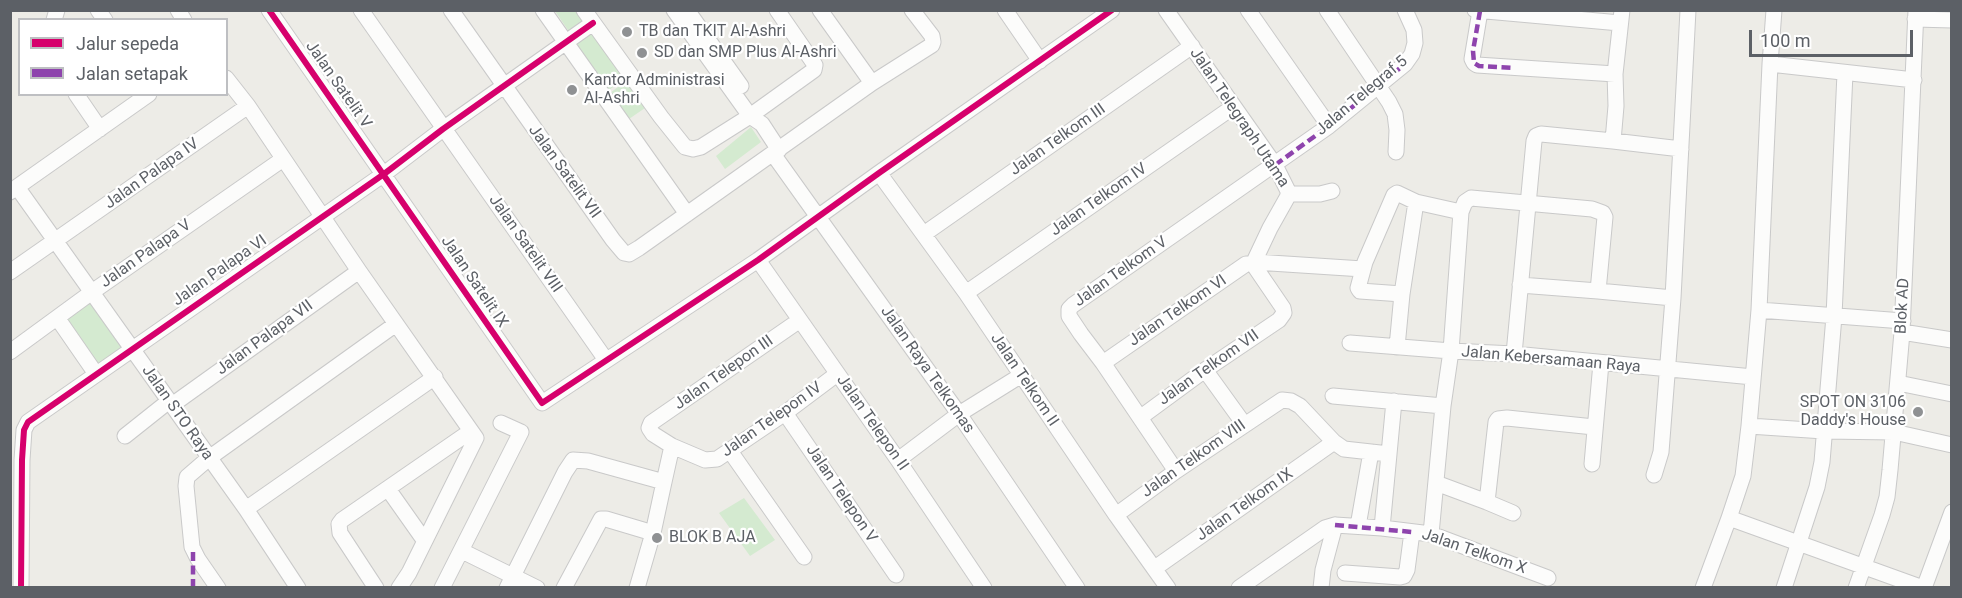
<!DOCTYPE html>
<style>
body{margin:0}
#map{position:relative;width:1962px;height:598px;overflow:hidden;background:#edece7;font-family:Roboto,sans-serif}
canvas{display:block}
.frame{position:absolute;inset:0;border:12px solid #5c6066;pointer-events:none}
.legend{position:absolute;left:18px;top:18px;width:210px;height:78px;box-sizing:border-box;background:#fff;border:2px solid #bebfc2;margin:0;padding:8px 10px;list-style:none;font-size:18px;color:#5c6066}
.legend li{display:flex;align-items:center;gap:12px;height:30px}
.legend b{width:30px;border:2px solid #bebfc2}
.scale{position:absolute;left:1749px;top:30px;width:164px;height:27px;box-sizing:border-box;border:3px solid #5c6066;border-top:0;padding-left:8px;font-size:18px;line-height:21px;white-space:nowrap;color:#5c6066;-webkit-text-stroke:4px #fff;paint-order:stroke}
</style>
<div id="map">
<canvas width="1962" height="598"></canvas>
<div class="frame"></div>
<ul class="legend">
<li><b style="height:8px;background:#d6006c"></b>Jalur sepeda</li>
<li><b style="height:8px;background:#8e44ad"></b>Jalan setapak</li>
</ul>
<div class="scale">100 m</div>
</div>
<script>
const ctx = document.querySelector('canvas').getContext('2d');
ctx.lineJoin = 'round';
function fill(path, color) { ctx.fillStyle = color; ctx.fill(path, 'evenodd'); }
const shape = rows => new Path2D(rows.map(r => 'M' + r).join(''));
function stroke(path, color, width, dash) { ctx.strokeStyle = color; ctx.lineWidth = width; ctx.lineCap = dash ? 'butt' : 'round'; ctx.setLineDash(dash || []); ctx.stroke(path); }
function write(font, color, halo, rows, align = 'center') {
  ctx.font = font + ' Roboto,sans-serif'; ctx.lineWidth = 4.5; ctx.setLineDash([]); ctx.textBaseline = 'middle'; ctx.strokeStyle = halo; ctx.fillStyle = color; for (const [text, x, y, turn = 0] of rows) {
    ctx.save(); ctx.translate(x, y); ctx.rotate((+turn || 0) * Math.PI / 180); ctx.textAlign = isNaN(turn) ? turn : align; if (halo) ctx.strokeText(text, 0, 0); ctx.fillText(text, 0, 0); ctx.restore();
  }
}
fill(shape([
 [555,11,576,11,585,22,570,33],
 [592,32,626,78,609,90,575,44],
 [626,81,645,108,629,119,610,93],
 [751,127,761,142,725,169,716,156],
 [93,299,128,347,97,369,62,321],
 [744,498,775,540,750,556,719,513]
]), '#d4ead0');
const minor = shape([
 [98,10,105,20],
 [178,10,184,20],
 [269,10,542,403,758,260,879,173,1112,10],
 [361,10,606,360],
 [451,10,613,240,624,253,629,254,639,248,872,83,932,45,933,42,932,36,912,10],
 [543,10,687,214],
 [584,10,661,117,685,147,693,149,701,147,750,116,814,70,815,65,777,10],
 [674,10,750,116,762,124,779,150],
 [687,10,741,86],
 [820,10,872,83],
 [1005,10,1040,61],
 [1248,10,1329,126],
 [1327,10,1389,102,1395,114,1397,130,1396,152],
 [1475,10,1620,23],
 [1480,11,1472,59,1474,63,1477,65,1615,74,1616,106,1613,141,1541,134,1536,136,1534,141,1514,354],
 [1915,19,1952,20],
 [54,20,57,10],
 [1770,64,1914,80],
 [1615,74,1622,10],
 [226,78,248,106,359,271,476,438,409,573,399,588],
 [76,94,100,129],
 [1613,141,1681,149],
 [773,154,959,414,1077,588],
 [879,173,966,293,1116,515,1168,588],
 [17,187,149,94],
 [10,192,17,187,246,509,298,588],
 [1289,194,1320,194,1332,191],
 [1461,212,1465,202,1471,198,1592,209,1603,213,1605,217,1598,291,1520,285],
 [924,234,1192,46],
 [758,260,898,460,984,588],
 [1255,262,1363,269],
 [10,272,248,106],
 [1598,291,1673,298],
 [966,293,1233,107],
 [1402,294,1360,291,1358,288,1365,262,1394,195,1397,193,1416,202,1461,212,1451,351,1443,406,1431,534],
 [1759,310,1770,64,1774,10],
 [58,319,96,374],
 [1903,321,1759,310,1749,426,1824,431,1894,432,1952,445],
 [1902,332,1952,340],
 [1350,343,1451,351,1514,354,1753,377],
 [1397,347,1402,294,1416,202],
 [10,352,92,292,283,159],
 [1103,363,1246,264,1253,264],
 [1205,370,1244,424],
 [1898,383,1952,394],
 [1333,396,1443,406],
 [172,405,359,271],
 [785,413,896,575],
 [1141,417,1205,370,1279,320,1284,313,1283,308,1253,264,1270,228,1288,196,1288,191,1275,165,1166,10],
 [125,436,169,401],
 [672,446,653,434,649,428,651,423,800,320],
 [730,451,804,557],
 [898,460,959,414,1020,376],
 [1592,464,1601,363],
 [1176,471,1103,363,1081,334,1069,316,1069,309,1073,305,1329,126,1405,64,1412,54,1415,43,1414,30,1405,10],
 [1654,475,1661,452,1673,298,1688,10],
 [1436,483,1487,502,1496,422,1498,419,1507,418,1594,427],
 [388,489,424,540],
 [1487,502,1513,513],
 [246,509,435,377],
 [1116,515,1176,471,1282,400,1291,401,1300,406,1334,442,1344,449,1389,454,1394,401],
 [1729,518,1743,476,1749,426],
 [1358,526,1371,452],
 [1382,528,1389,454],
 [462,551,537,588],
 [1155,568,1334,442],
 [1345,573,1400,577,1404,576,1407,570,1412,532],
 [21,588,22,460,24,430,28,422,384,174,443,129,593,23],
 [218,588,198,559,192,547,186,486,187,477,209,458,396,324],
 [376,588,340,533,339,524,342,520,471,431],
 [442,588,521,432,501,423],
 [507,588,565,472,573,460,588,461,664,482,672,446,705,460,717,459,785,413,837,374],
 [564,588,601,519,606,519,653,533],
 [637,588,653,533,664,482],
 [1239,588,1325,528,1335,525,1382,528,1431,534,1548,578],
 [1321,588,1323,570,1335,525],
 [1703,588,1729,518,1923,588],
 [1784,588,1817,487,1822,462,1834,316,1845,73],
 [1856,588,1882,515,1887,497,1890,470,1902,332,1916,10],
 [1924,588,1952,512]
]);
stroke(minor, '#c9c9c9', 17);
stroke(minor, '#fcfcfb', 15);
stroke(shape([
 [1480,11,1473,51,1474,63,1479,66,1514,68],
 [1275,165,1329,126,1405,64],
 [1335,525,1412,532],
 [193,588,193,551]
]), '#8e44ad', 4.5, [9, 4.5]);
stroke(shape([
 [269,10,542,403,758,260,879,173,1112,10],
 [21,588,22,460,24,430,28,422,384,174,443,129,593,23]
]), '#d6006c', 6);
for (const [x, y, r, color] of [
 [627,32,6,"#8f9193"],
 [642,53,6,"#8f9193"],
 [572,90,6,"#8f9193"],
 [1918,412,6,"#8f9193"],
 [657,538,6,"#8f9193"]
]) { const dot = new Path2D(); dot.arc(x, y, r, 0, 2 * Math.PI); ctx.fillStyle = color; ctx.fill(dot); stroke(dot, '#fff', 2); }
write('16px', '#5c6066', '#fff', [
 ["TB dan TKIT Al-Ashri",639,32],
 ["SD dan SMP Plus Al-Ashri",654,53],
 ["Kantor Administrasi",584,81],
 ["Al-Ashri",584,99],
 ["SPOT ON 3106",1906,403,"right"],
 ["Daddy's House",1906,421,"right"],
 ["BLOK B AJA",669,538]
], 'left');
write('16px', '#5c6066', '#fff', [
 ["Jalan Satelit V",338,85,55],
 ["Jalan Telegraf 5",1362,96,-40],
 ["Jalan Telegraph Utama",1239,118,56],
 ["Jalan Telkom III",1058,140,-35],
 ["Jalan Satelit VII",564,172,54],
 ["Jalan Palapa IV",152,174,-35],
 ["Jalan Telkom IV",1099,200,-35],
 ["Jalan Satelit VIII",525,244,55],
 ["Jalan Palapa V",146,254,-35],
 ["Jalan Palapa VI",220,271,-35],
 ["Jalan Telkom V",1121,272,-35],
 ["Jalan Satelit IX",474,282,56],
 ["Blok AD",1903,306,-87],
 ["Jalan Telkom VI",1178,311,-34],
 ["Jalan Palapa VII",265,338,-36],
 ["Jalan Kebersamaan Raya",1551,360,5],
 ["Jalan Telkom VII",1209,368,-35],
 ["Jalan Raya Telkomas",927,370,55],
 ["Jalan Telepon III",724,373,-35],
 ["Jalan Telkom II",1024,380,56],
 ["Jalan STO Raya",177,413,55],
 ["Jalan Telepon IV",772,420,-35],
 ["Jalan Telepon II",872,423,55],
 ["Jalan Telkom VIII",1194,459,-35],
 ["Jalan Telepon V",841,494,56],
 ["Jalan Telkom IX",1245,505,-35],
 ["Jalan Telkom X",1474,552,19]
]);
</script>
